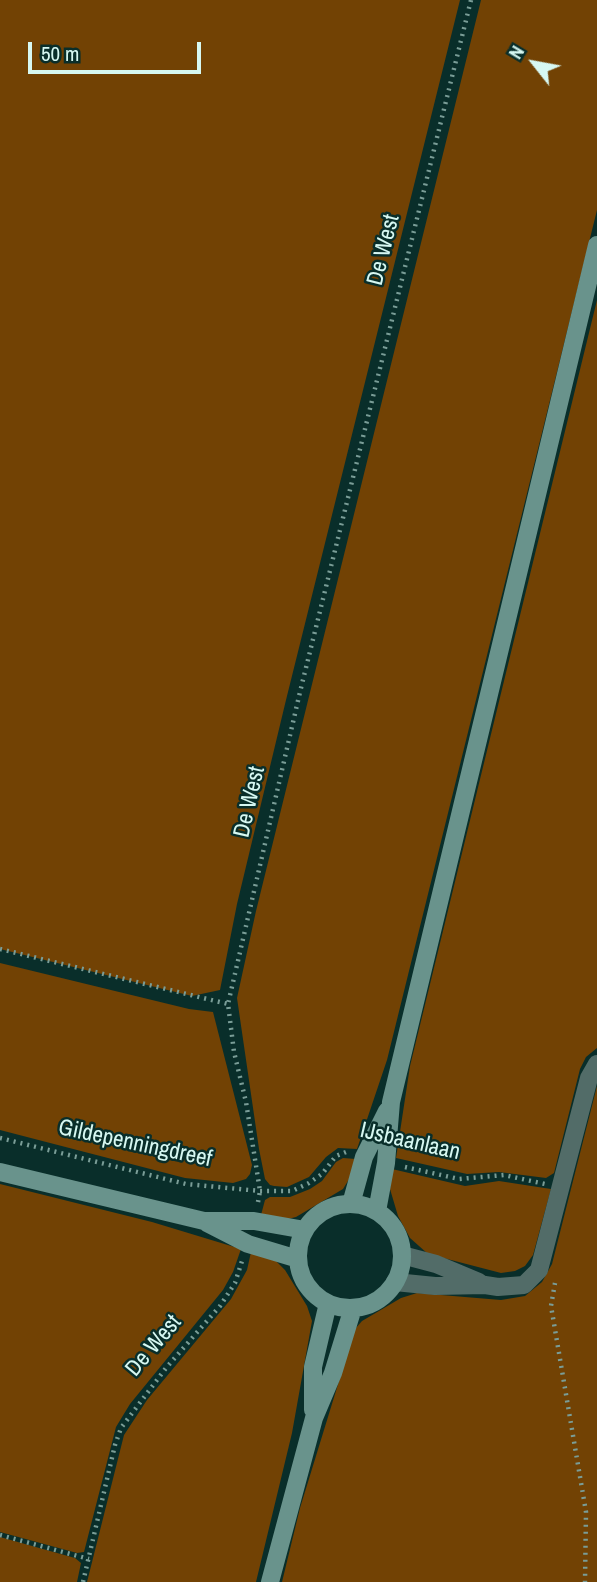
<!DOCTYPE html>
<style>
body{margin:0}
#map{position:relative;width:597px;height:1582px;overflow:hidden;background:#092e2a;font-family:"Archivo Narrow",sans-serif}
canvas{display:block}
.north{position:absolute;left:499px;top:28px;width:70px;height:70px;-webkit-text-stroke:5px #092e2a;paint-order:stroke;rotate:301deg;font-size:19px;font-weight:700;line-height:28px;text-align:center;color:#d7f8f2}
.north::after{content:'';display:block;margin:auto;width:24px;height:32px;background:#d7f8f2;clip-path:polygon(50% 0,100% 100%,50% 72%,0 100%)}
.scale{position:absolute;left:28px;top:42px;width:173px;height:32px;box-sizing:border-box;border:4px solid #d7f8f2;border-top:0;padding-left:9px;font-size:21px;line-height:24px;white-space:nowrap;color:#d7f8f2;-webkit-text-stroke:5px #092e2a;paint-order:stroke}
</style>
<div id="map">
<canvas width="597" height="1582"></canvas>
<div class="north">N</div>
<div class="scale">50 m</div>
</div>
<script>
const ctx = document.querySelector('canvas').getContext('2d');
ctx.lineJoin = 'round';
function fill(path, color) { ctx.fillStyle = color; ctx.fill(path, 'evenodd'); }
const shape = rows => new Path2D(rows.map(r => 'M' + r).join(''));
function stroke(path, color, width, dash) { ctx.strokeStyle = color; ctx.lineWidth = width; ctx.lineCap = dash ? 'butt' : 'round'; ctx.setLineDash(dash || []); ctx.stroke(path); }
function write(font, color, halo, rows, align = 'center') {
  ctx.font = font + ' "Archivo Narrow",sans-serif'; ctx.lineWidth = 5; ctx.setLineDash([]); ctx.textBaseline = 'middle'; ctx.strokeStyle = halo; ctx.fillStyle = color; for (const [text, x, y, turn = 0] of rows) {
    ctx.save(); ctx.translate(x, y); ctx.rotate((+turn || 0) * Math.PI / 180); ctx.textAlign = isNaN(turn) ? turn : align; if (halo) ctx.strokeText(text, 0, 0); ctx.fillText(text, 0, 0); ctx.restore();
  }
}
fill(shape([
 [0,0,460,0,286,700,237,904,220,990,192,996,0,949],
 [481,0,597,0,597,210,387,1060,357,1149,338,1148,326,1157,309,1177,287,1187,274,1186,270,1185,265,1179,259,1149,237,998,256,911],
 [597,300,597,1048,586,1057,580,1069,554,1173,546,1178,499,1172,467,1174,396,1158,410,1066],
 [0,963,189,1009,213,1012,252,1165,250,1174,246,1179,233,1183,185,1178,0,1130],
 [597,1086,597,1582,282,1582,300,1508,355,1329,362,1321,401,1298,417,1293,501,1300,525,1296,542,1282,552,1264],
 [343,1158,356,1159,351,1176,343,1189,296,1217,288,1219,261,1215,265,1200,270,1197,290,1197,310,1189,322,1181,336,1162],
 [392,1169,465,1186,499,1181,551,1189,533,1255,525,1266,515,1271,501,1273,428,1254,410,1238,398,1216,390,1189],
 [0,1184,152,1222,241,1249,233,1272,223,1290,130,1404,116,1427,84,1552,77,1553,0,1532],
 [251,1252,275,1260,285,1270,307,1306,312,1321,292,1433,256,1582,87,1582,124,1435,147,1400,231,1299,247,1270],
 [0,1537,75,1558,81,1563,77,1582,0,1582]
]), '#724204');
stroke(shape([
 [0,949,228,1004],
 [0,1138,186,1184,260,1191,292,1191,309,1183,322,1174,336,1156,346,1152],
 [405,1167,459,1179,504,1175,545,1184],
 [258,1202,260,1191,246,1102,234,1052,228,1004,300,692,471,0],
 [555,1283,551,1306,586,1512,585,1582],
 [0,1535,89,1559],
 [83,1582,115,1445,121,1428,166,1368,220,1306,235,1283,242,1261]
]), '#7a9d97', 4.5, [2, 5]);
stroke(shape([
 [402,1255,436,1264,479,1282],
 [395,1282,435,1286,485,1285,498,1287,524,1285,539,1270,589,1078,597,1064]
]), '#526c68', 18);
stroke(shape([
 [0,1172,204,1221,254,1221,305,1230],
 [351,1204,364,1157,387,1111],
 '298 1256a52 52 0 1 1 104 0a52 52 0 1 1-104 0Z',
 [377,1211,386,1163,391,1102,597,245],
 [207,1223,248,1244,298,1259],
 [313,1410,313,1367,328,1303],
 [270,1582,314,1418,333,1373,353,1308]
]), '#69938c', 18);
write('23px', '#d7f8f2', '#092e2a', [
 ["De West",384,250,-76],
 ["De West",250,802,-77],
 ["IJsbaanlaan",410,1142,13],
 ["Gildepenningdreef",135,1144,12],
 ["De West",154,1346,-50]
]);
</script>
